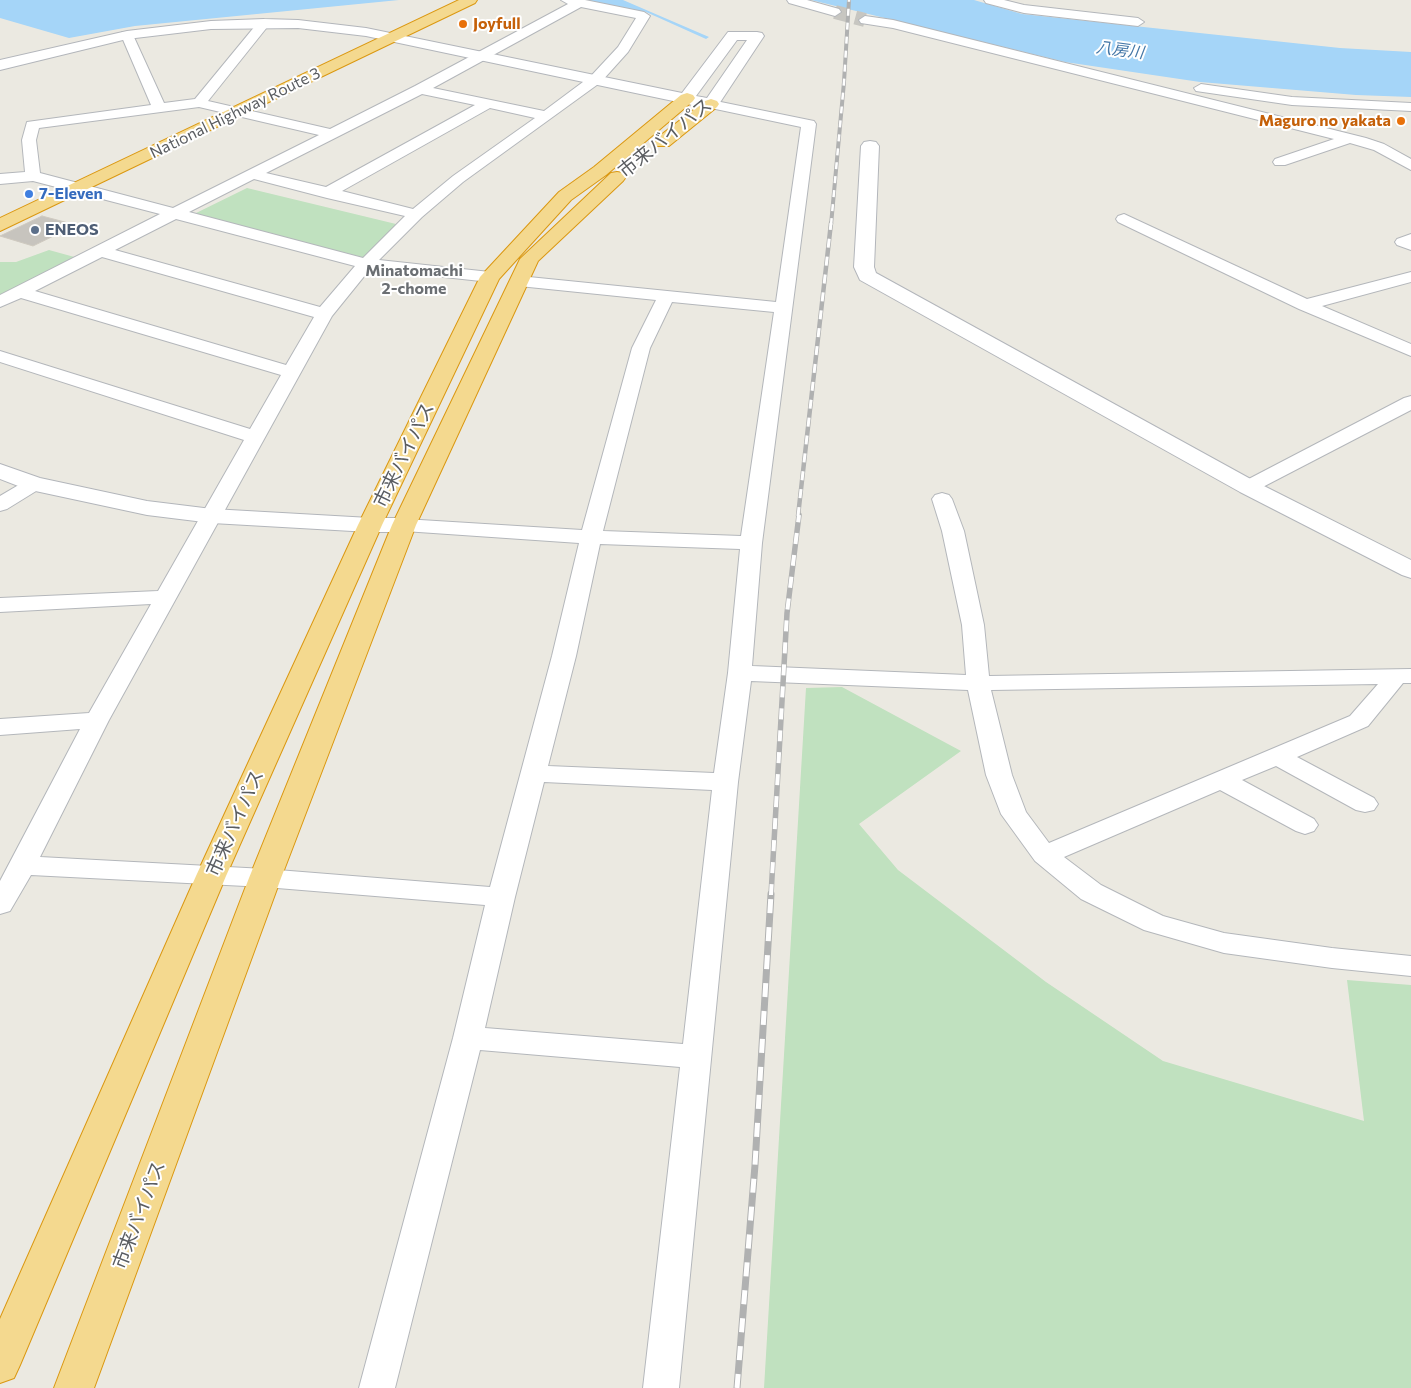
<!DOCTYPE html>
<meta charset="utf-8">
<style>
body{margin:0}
canvas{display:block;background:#ebe9e1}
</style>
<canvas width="1411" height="1388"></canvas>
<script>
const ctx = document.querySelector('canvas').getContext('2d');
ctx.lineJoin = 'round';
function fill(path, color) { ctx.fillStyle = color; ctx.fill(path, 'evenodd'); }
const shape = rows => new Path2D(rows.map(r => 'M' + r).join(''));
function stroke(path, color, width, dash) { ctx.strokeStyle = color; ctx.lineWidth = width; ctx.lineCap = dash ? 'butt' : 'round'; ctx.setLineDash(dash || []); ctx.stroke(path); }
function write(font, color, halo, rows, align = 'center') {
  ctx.font = font + ' Commissioner,"Noto Sans JP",sans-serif'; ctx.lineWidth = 4; ctx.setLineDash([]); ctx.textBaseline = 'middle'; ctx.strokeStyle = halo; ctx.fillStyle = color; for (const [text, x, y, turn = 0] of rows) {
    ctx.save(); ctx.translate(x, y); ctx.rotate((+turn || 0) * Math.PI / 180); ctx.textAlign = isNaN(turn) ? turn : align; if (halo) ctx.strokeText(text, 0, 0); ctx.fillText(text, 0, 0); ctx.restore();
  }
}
fill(shape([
 [247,188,396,224,364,261,192,215],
 [49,250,78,258,0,296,0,262,16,262],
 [842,687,961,751,859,824,898,870,1046,982,1163,1061,1364,1121,1347,980,1411,985,1411,1388,764,1388,806,688]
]), '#c0e1bf');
fill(shape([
 [0,0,399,0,135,26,69,38,0,18],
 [585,0,623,0,709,37,706,39,646,12],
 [811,0,974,0,1022,14,1340,48,1411,52,1411,97,1356,95,1200,82,1065,62]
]), '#a5d5f8');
const building = shape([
 [42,216,76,225,33,246,0,236,42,216]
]);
fill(building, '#c7c4be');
stroke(building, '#cfcac0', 1);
stroke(shape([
 [835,12,865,20]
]), '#c7c6c1', 14, [14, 7]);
const street = shape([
 [561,0,585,0,644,12,650,16,628,52,601,82,463,182,422,217,379,260,490,272,496,273,498,277,496,281,490,282,370,269,332,316,109,720,40,857,265,869,490,887,552,656,579,543,404,531,397,529,394,525,397,521,404,519,582,530,632,348,656,300,519,286,513,285,511,281,513,277,519,276,776,302,801,127,706,107,704,104,706,101,711,100,809,120,814,121,816,124,762,543,752,666,966,675,962,625,942,531,932,499,935,495,942,493,949,495,952,499,964,531,984,625,989,676,1411,669,1411,683,1403,683,1368,726,1297,757,1374,798,1378,804,1374,810,1365,812,1356,810,1276,766,1242,780,1314,819,1318,825,1314,831,1305,834,1296,831,1220,790,1064,857,1101,885,1163,916,1224,933,1332,948,1411,956,1411,976,1332,968,1224,953,1144,930,1081,899,1035,861,1001,814,986,775,968,690,751,681,738,782,679,1388,643,1388,680,1067,480,1050,395,1388,359,1388,453,1038,485,905,265,887,31,875,10,911,0,914,0,881,80,729,0,735,0,719,89,713,151,604,0,612,0,598,158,591,244,440,0,362,0,351,250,429,281,375,21,298,0,307,0,295,160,214,33,181,0,184,0,174,25,172,22,140,27,122,151,105,121,35,122,32,132,32,133,35,164,103,195,99,260,20,268,20,270,23,268,26,208,101,330,129,415,86,568,4,561,0],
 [581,7,636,18,618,47,591,76,544,111,433,88,581,7],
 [422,94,475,105,326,187,266,173,422,94],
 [199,107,319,135,173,208,40,173,36,140,39,128,199,107],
 [490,108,535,118,453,176,413,209,342,191,490,108],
 [254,179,327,198,405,216,363,258,189,212,254,179],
 [176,219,355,266,320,307,115,250,176,219],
 [102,257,314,317,286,365,35,291,102,257],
 [672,302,774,312,741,536,603,531,650,348,672,302],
 [600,544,740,549,728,673,714,773,548,766,576,656,600,544],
 [1378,684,1350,716,1049,843,1026,812,1012,775,991,690,1378,684],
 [544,782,712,790,683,1044,485,1028,515,897,544,782],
 [787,0,807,0,839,9,841,12,835,16,789,3,787,0],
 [984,0,1004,0,1024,5,1138,18,1144,22,1138,26,1024,13,986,3,984,0],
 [865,16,893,20,1366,138,1384,144,1411,159,1411,170,1374,150,1350,143,1285,165,1275,165,1273,162,1275,159,1334,139,893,28,861,23,859,20,865,16],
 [1201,84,1292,97,1411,103,1411,111,1292,105,1196,91,1194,88,1201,84],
 [1124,214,1307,299,1411,272,1411,282,1322,306,1411,344,1411,356,1299,309,1118,222,1116,219,1118,216,1124,214],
 [1411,234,1411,250,1397,245,1395,242,1397,239,1411,234],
 [1411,396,1411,410,1255,491,1248,493,1241,491,1238,487,1241,483,1404,398,1411,396],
 [34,478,41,480,44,484,41,488,7,509,0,511,0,496,27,480,34,478]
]);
const secondary = shape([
 [264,19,298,20,366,28,682,93,728,32,757,32,762,33,764,36,717,107,711,109,366,36,298,28,211,29,127,39,0,70,0,60,127,31,211,21,264,19],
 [737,40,747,40,707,98,696,96,737,40],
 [870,141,876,142,879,146,874,267,876,273,1256,482,1411,560,1411,578,1402,575,1240,492,860,280,854,267,861,146,864,142,870,141],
 [0,464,40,478,147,501,212,509,370,518,404,518,413,520,416,525,413,530,404,532,370,532,212,523,147,515,26,489,0,479,0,464]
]);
const highway = shape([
 [459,0,477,0,475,3,0,231,0,218,459,0],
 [687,93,693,95,695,98,693,101,606,175,571,200,499,279,382,525,226,876,20,1365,14,1378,0,1383,0,1319,196,876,358,525,480,277,559,192,594,167,681,95,687,93],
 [711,99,717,101,719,104,717,107,669,146,657,146,655,142,657,138,705,101,711,99],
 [617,172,623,173,626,177,623,181,538,261,416,525,281,878,94,1388,54,1388,249,878,392,525,520,259,611,173,617,172]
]);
stroke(street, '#b4b7bb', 2);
stroke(secondary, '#b3b6bb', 2);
stroke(highway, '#db9811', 2);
fill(street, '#fff');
fill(secondary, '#fff');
fill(highway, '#f4d98f');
const railFar3 = shape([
 [831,225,844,82,849,0]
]);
const railFar2 = shape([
 [798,516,831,223]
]);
const railFar1 = shape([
 [771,895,787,613,799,515]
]);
const rail = shape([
 [737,1388,755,1165,771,894]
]);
stroke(railFar3, '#b0b1b1', 4);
stroke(railFar2, '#b0b1b1', 4.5);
stroke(railFar1, '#b0b1b1', 5.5);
stroke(rail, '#b0b1b1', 7);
stroke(railFar3, '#fff', 2.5, [7]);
stroke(railFar2, '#fff', 3, [9]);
stroke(railFar1, '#fff', 4, [11]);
stroke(rail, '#fff', 5, [14]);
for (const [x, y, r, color] of [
 [463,24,5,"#e8710a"],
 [1401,121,5,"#e8710a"],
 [29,194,5,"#3f7fe0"],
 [35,230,5,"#5c6f8a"]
]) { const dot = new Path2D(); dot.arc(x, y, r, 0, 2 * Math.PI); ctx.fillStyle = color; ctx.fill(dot); stroke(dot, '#fff', 2); }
write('bold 16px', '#c56008', '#fff', [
 ["Joyfull",473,24],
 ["Maguro no yakata",1391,121,"right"]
], 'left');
write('italic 16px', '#4477a7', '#fff', [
 ["八房川",1120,50,7]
]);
write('16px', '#5a5d61', '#fff', [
 ["National Highway Route 3",235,113,-26]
]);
write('bold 16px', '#366cbe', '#fff', [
 ["7-Eleven",39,194]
], 'left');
write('bold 16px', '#4e5e75', '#fff', [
 ["ENEOS",45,230]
], 'left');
write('bold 16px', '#6b6f73', '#fff', [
 ["Minatomachi",414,271],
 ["2-chome",414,289]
]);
write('19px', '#5a5d61', '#fff', [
 ["市来バイパス",665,138,-39],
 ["市来バイパス",404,455,-64],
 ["市来バイパス",235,823,-66],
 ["市来バイパス",139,1215,-69]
]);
</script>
